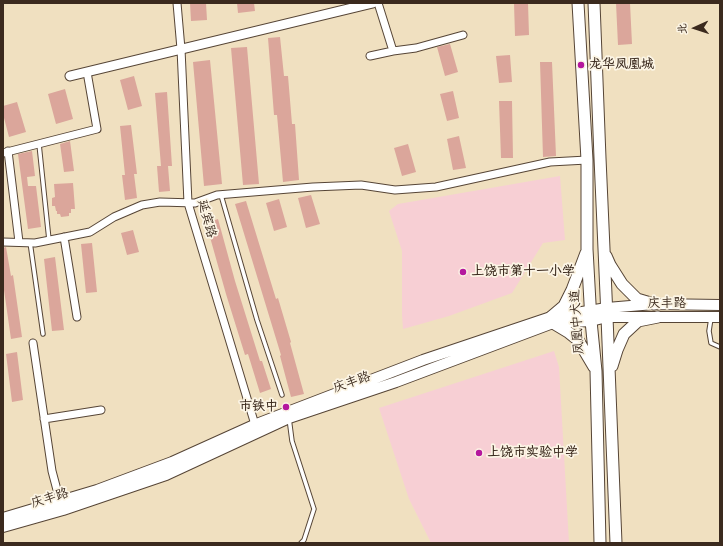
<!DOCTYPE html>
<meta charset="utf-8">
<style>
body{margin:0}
#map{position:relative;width:723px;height:546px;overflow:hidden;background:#f0e0c0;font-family:Mynerve,"LXGW WenKai TC",sans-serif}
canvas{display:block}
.frame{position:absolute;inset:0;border:4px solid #3b2a1e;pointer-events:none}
.north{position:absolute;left:675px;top:8px;width:40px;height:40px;-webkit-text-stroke:3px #fcf5e5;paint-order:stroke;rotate:267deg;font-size:11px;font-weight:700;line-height:16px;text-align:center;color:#3b2a1e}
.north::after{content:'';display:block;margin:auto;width:14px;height:18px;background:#3b2a1e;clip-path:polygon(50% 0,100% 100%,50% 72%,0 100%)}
</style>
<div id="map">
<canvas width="723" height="546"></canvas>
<div class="frame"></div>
<div class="north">北</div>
</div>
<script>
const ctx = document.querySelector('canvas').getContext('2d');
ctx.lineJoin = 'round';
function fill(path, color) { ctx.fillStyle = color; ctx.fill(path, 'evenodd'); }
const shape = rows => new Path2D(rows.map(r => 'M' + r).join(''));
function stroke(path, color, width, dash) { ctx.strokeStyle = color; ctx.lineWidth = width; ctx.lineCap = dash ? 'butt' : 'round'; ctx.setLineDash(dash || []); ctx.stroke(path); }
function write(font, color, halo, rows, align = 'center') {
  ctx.font = font + ' Mynerve,"LXGW WenKai TC",sans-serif'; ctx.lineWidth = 3.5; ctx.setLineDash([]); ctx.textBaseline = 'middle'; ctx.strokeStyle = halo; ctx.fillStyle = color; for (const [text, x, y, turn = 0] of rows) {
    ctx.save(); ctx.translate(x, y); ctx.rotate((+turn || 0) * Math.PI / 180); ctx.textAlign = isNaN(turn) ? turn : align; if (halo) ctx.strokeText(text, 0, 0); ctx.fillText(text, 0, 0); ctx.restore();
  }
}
fill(shape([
 [560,176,565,240,543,243,512,293,449,316,403,329,402,315,402,251,389,211,398,204],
 [554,351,559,367,569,543,431,543,409,499,379,408]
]), '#f7cfd4');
fill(shape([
 [190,3,206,3,207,20,191,21],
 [237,3,254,3,255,11,238,13],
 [514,3,528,3,529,35,515,36],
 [616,3,630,3,632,44,618,45],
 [280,37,284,76,288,76,292,124,295,124,299,180,283,182,277,115,274,115,268,38],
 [450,44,458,72,445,76,437,47],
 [247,47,259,184,243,185,231,48],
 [510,55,512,82,499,83,496,56],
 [210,60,222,184,204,186,193,62],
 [540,62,552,62,556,156,543,157],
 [134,76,142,106,128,110,120,80],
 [65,89,73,119,56,124,48,94],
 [453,91,459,118,447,121,440,94],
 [167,92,172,166,168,166,170,191,159,192,157,166,161,166,155,93],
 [499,101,512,101,513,158,501,158],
 [17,102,26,132,9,137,3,114,3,106],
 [131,125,137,174,134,174,137,198,125,200,122,175,125,175,120,126],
 [459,136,466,168,453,170,447,139],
 [70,141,74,171,64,172,60,144],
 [408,144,416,172,402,176,394,148],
 [32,151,35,176,27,177,28,186,36,186,41,227,28,229,18,154],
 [73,183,75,209,71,209,71,213,69,213,69,216,61,217,60,214,57,214,57,211,56,211,55,206,52,206,52,198,55,197,54,184],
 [311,195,320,224,306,228,298,198],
 [279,199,287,227,274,231,266,203],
 [246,201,276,299,278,298,291,342,290,343,304,394,291,397,280,356,281,355,235,204],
 [218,219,235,281,260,361,262,361,271,389,260,393,248,354,245,355,226,294,206,223],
 [133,230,139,252,127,255,121,233],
 [92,243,97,292,86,293,81,244],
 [6,247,11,276,13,275,22,337,11,339,3,283,3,248],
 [55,257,64,330,52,331,44,259],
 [17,352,23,400,12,402,6,354]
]), '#dba69b');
const service = shape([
 [39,144,49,240],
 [221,195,257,320,282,395],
 [30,242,43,334],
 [711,318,709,331,711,343,720,347],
 [289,418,292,441,314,509,304,540,301,543]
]);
const minor = shape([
 [177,3,181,49,188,203,256,428],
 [378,3,393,51,416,48,463,35],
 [370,56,393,51],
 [8,151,19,242],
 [3,153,97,129,87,72],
 [64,237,77,317],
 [3,242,35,243,90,232,114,217,142,205,160,202,195,203,217,195,313,187,361,185,395,190,436,187,550,162,587,160],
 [33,343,52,471,61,505],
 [44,419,101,410]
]);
const tertiary = shape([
 [70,76,373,3]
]);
const secondary = shape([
 [3,518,97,490,172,462,254,425,298,408,423,360,551,317,607,308,654,304,720,305],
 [3,527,63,510,166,475,289,418,396,382,553,323,591,321,607,317,720,317]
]);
const primary = shape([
 [578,3,587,160,587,249,591,321,596,371,600,543],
 [594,3,600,158,607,317,616,543],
 [606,256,610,265,622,284,637,299,654,304],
 [551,317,564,306,572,290,586,253],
 [553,323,568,332,578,340,594,367],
 [612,366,617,350,624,334,638,321,658,317]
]);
stroke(service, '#564536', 5.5);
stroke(minor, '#564536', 9);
stroke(tertiary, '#564536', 11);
stroke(secondary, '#564536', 12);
stroke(primary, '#564536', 13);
stroke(service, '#fff', 3.5);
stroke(minor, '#fff', 7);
stroke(tertiary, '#fff', 9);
stroke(secondary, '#fff', 10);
stroke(primary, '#fff', 11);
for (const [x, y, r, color] of [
 [581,65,4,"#b5179e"],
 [463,272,4,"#b5179e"],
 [286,407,4,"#b5179e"],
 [479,453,4,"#b5179e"]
]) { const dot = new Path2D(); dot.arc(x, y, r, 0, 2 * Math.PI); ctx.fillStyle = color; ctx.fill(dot); stroke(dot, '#fcf5e5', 1.5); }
write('bold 13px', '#3b2a1e', '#fcf5e5', [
 ["龙华凤凰城",589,65],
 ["上饶市第十一小学",471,272],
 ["市铁中",278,407,"right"],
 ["上饶市实验中学",487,453]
], 'left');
write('13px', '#3b2a1e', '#fcf5e5', [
 ["延宾路",206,219,75],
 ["庆丰路",667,304],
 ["凤凰中大道",578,322,-94],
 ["庆丰路",352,383,-19],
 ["庆丰路",50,499,-17]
]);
</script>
